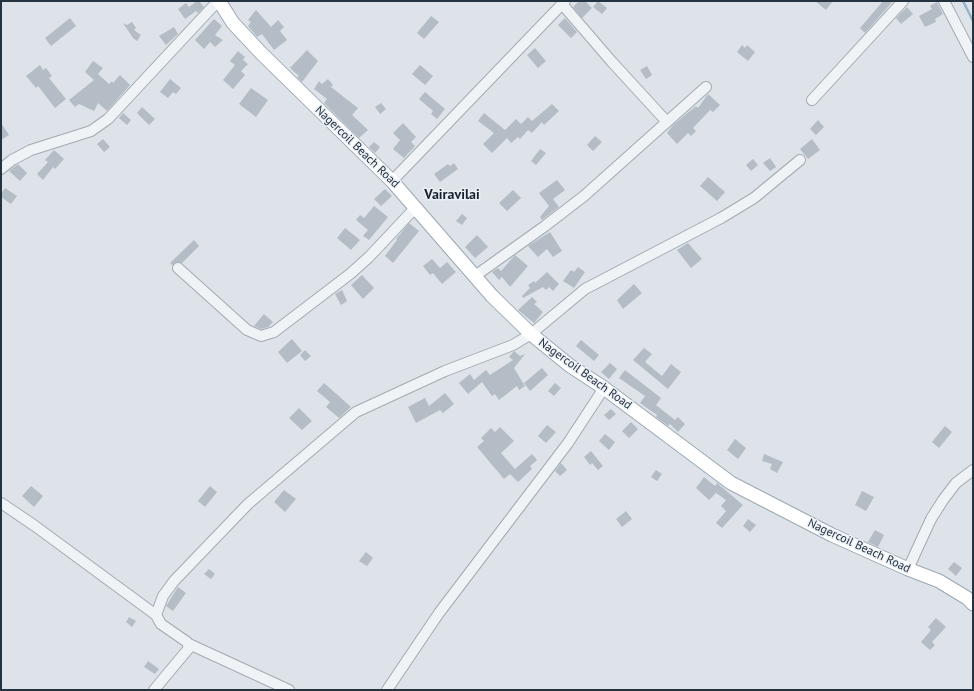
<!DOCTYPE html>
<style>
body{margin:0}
#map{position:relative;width:974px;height:691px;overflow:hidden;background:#dde3e8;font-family:"PT Sans",sans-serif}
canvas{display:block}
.frame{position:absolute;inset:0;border:2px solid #253240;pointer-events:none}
</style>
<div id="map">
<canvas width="974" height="691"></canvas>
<div class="frame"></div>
</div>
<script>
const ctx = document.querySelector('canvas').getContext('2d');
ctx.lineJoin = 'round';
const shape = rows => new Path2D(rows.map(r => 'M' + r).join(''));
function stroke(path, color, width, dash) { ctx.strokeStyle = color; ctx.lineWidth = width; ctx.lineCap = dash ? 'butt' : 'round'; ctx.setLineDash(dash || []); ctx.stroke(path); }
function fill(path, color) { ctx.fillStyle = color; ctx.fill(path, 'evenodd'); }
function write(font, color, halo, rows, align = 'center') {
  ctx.font = font + ' "PT Sans",sans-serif'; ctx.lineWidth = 3; ctx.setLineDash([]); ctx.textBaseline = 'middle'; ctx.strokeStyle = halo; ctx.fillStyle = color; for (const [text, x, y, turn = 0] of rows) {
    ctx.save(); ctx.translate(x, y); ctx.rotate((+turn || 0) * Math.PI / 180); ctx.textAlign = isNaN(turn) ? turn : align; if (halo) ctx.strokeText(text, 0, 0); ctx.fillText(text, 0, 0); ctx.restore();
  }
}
stroke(shape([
 [963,1,973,21]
]), '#95b5cb', 2.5);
fill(shape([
 [197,1,199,1,204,7,198,13,196,11,185,19,178,9,186,3,189,7],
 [579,1,585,1,592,8,582,18,573,7],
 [598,1,607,8,602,14,593,7],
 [815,1,833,1,826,10],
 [883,1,893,1,865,33,860,28],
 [937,2,943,14,935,19,936,22,925,27,919,16,932,9,930,6],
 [907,7,913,14,901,24,896,18],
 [256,10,271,27,278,20,284,27,280,31,287,40,274,50,262,34,257,37,248,26,251,22,248,20],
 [431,16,439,22,424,39,417,33],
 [70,18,76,26,51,46,45,38],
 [565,18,577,32,571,38,558,25],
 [214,19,222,26,215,35,223,40,215,47,210,42,204,49,195,40],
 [132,22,136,28,134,30,141,35,137,41,133,38,123,23,127,25],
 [174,27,178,34,166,45,159,36],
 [742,45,745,48,747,45,755,52,748,61,737,52],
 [535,48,546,61,538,68,527,55],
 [307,50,318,61,302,82,297,77,299,76,290,68],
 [238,51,245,57,243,60,248,64,241,71,245,75,233,89,223,80,235,65,230,61],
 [93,61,103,68,98,74,109,84,112,81,113,83,120,75,130,85,107,111,98,103,94,111,79,104,75,107,69,100,94,80,85,72],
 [40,65,43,70,46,68,52,76,49,78,66,99,55,108,38,86,36,88,26,76],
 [420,65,433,76,425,85,412,74],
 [647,66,652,75,646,79,640,70],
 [170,79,181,88,176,94,173,92,168,98,160,92],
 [328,79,333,85,331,87,358,108,352,115,368,130,359,138,324,103,327,99,314,89,319,81,322,84],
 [251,88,268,100,256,117,239,104],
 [425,92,445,109,437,119,431,114,433,111,419,99],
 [708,94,720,105,713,112,710,110,693,128,696,131,691,136,688,133,677,144,667,133,673,125,696,106,698,108],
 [381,103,386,109,380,114,375,107],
 [552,104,559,111,544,125,542,122,532,133,528,130,520,139,518,137,511,143,507,138,492,153,483,144,494,133,478,121,484,113,505,130,516,119,521,124,528,117,532,121],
 [142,107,155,119,149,125,137,113],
 [123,113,131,120,127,125,119,118],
 [818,120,824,127,816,135,810,129],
 [1,123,9,135,1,140],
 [403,123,416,137,411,142,415,146,404,158,393,149,400,140,393,133],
 [595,136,602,142,593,151,587,145],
 [103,139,110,147,104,152,97,144],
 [812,139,820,150,808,159,800,149],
 [374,142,380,147,375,153,369,147],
 [540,149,546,153,536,165,531,161],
 [54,150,64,159,55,169,53,167,43,180,37,174,48,162,45,160],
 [770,158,776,167,770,171,763,163],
 [753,159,758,165,751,171,746,165],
 [454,163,458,169,440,182,434,174,448,164,450,166],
 [18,164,27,173,20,181,9,171],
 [708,177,725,192,717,201,700,186],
 [557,180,565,190,553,199,559,207,542,220,540,217,549,206,539,193],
 [5,188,17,196,11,204,1,197,1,194],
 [385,189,392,196,381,206,374,199],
 [513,190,521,198,507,211,499,203],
 [374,206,388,217,369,240,363,236,368,230,356,220,360,215,364,218],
 [462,214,467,218,462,225,456,221],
 [409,223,419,231,393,263,385,256,397,240,396,239],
 [345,228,360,240,351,250,337,238],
 [550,232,562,251,553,257,547,249,538,257,528,246],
 [477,235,488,247,475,258,465,247],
 [194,240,199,246,182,263,176,262,172,265,170,263],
 [688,243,702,259,691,268,677,250],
 [515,255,528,266,510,287,502,277,499,280,492,272,498,268,501,271],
 [432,259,440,268,447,262,456,272,442,284,433,273,430,275,423,266],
 [578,267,585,272,574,288,563,281,571,270,574,272],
 [547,272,559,284,553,291,549,287,546,290,543,287,523,298,522,296,530,288,528,285,534,281,535,283],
 [362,275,374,288,363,299,351,285],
 [634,284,642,293,623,309,617,300],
 [342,290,347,301,341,305,335,294],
 [532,297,537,302,534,304,543,312,534,323,518,310],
 [264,314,273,322,268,327,261,329,254,326],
 [292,339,302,351,287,363,278,352],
 [581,340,599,355,594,361,576,346],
 [644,348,652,354,645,362,662,376,671,364,681,372,668,389,633,360],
 [305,350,311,356,305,361,300,355],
 [514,351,520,356,525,354,514,368,525,386,519,390,517,386,499,400,495,394,492,396,482,382,468,394,459,383,470,374,474,380,486,370,490,375,513,360,509,357],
 [610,363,617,369,609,379,601,372],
 [542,368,548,375,530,391,524,383],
 [625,370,661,398,656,405,675,420,678,417,685,424,678,432,670,424,668,426,656,417,657,415,640,403,645,396,619,378],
 [324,383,351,407,339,418,326,407,330,402,317,391],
 [555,383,561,388,554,396,548,391],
 [445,393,454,404,443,413,440,410,416,423,408,407,425,398,429,406],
 [299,408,312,421,302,430,289,418],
 [611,409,616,414,609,420,604,415],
 [631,422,638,429,629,438,622,431],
 [547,425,556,432,546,443,538,436],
 [945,426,952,432,939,448,932,442],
 [500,427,514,441,501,453,515,469,532,454,537,460,530,466,532,469,518,482,510,474,504,479,477,447,484,441,481,438,491,428,495,432],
 [605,434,615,442,609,450,599,441],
 [735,439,746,448,738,459,727,450],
 [591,451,603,466,598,470,592,463,590,465,584,457],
 [764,454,783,462,777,473,770,469,772,464,762,461],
 [561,463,567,470,560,476,555,471],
 [656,470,662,474,657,481,651,477],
 [704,477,715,486,717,483,743,505,722,528,716,523,726,511,721,506,726,500,716,493,709,500,696,488],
 [31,486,43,496,34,507,22,496],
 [210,486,217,492,205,507,198,501],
 [284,490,296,499,285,512,274,502],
 [862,491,874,497,866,511,855,505],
 [626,511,632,519,622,527,616,519],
 [748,519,756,525,750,532,743,526],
 [875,530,884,535,878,547,868,542],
 [366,552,373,558,367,566,359,561],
 [954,562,962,568,956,576,948,569],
 [209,569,215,574,211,579,204,574],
 [178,587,186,593,173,611,166,606],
 [129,617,136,621,132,627,126,622],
 [936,618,946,627,932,642,935,645,930,650,921,642,931,630,928,627],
 [148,661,159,669,155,674,144,667]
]), '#b4bcc5');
const minor = shape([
 [944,1,973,57],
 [562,4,612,62,667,122],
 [812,100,903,1],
 [1,169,12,160,31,150,91,131,108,119,218,1],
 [392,181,565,1],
 [178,268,247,330,261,336,274,332,350,274,369,257,416,207],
 [475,276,545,226,584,196,706,87],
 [1,503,35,526,156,615],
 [908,569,931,519,943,500,956,483,973,470],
 [189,644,289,690],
 [154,690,189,648,187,642,161,624,156,615,163,596,174,581,248,504,356,412,445,371,513,345,531,334,585,289,721,218,754,198,800,160],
 [387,690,439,613,568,443,604,388]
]);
const major = shape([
 [219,1,233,23,261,53,392,181,492,296,531,334,569,365,604,388,731,483,832,535,908,569,939,581,967,598,973,604]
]);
stroke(minor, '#a2aab2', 12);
stroke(major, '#9ba8b5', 15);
stroke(minor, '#f0f3f6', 10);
stroke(major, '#fff', 13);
write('12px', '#253240', '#ecf1f6', [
 ["Nagercoil Beach Road",357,147,44],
 ["Nagercoil Beach Road",585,374,36],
 ["Nagercoil Beach Road",859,546,25]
]);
write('bold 14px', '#182330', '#ecf1f6', [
 ["Vairavilai",452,195]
]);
</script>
